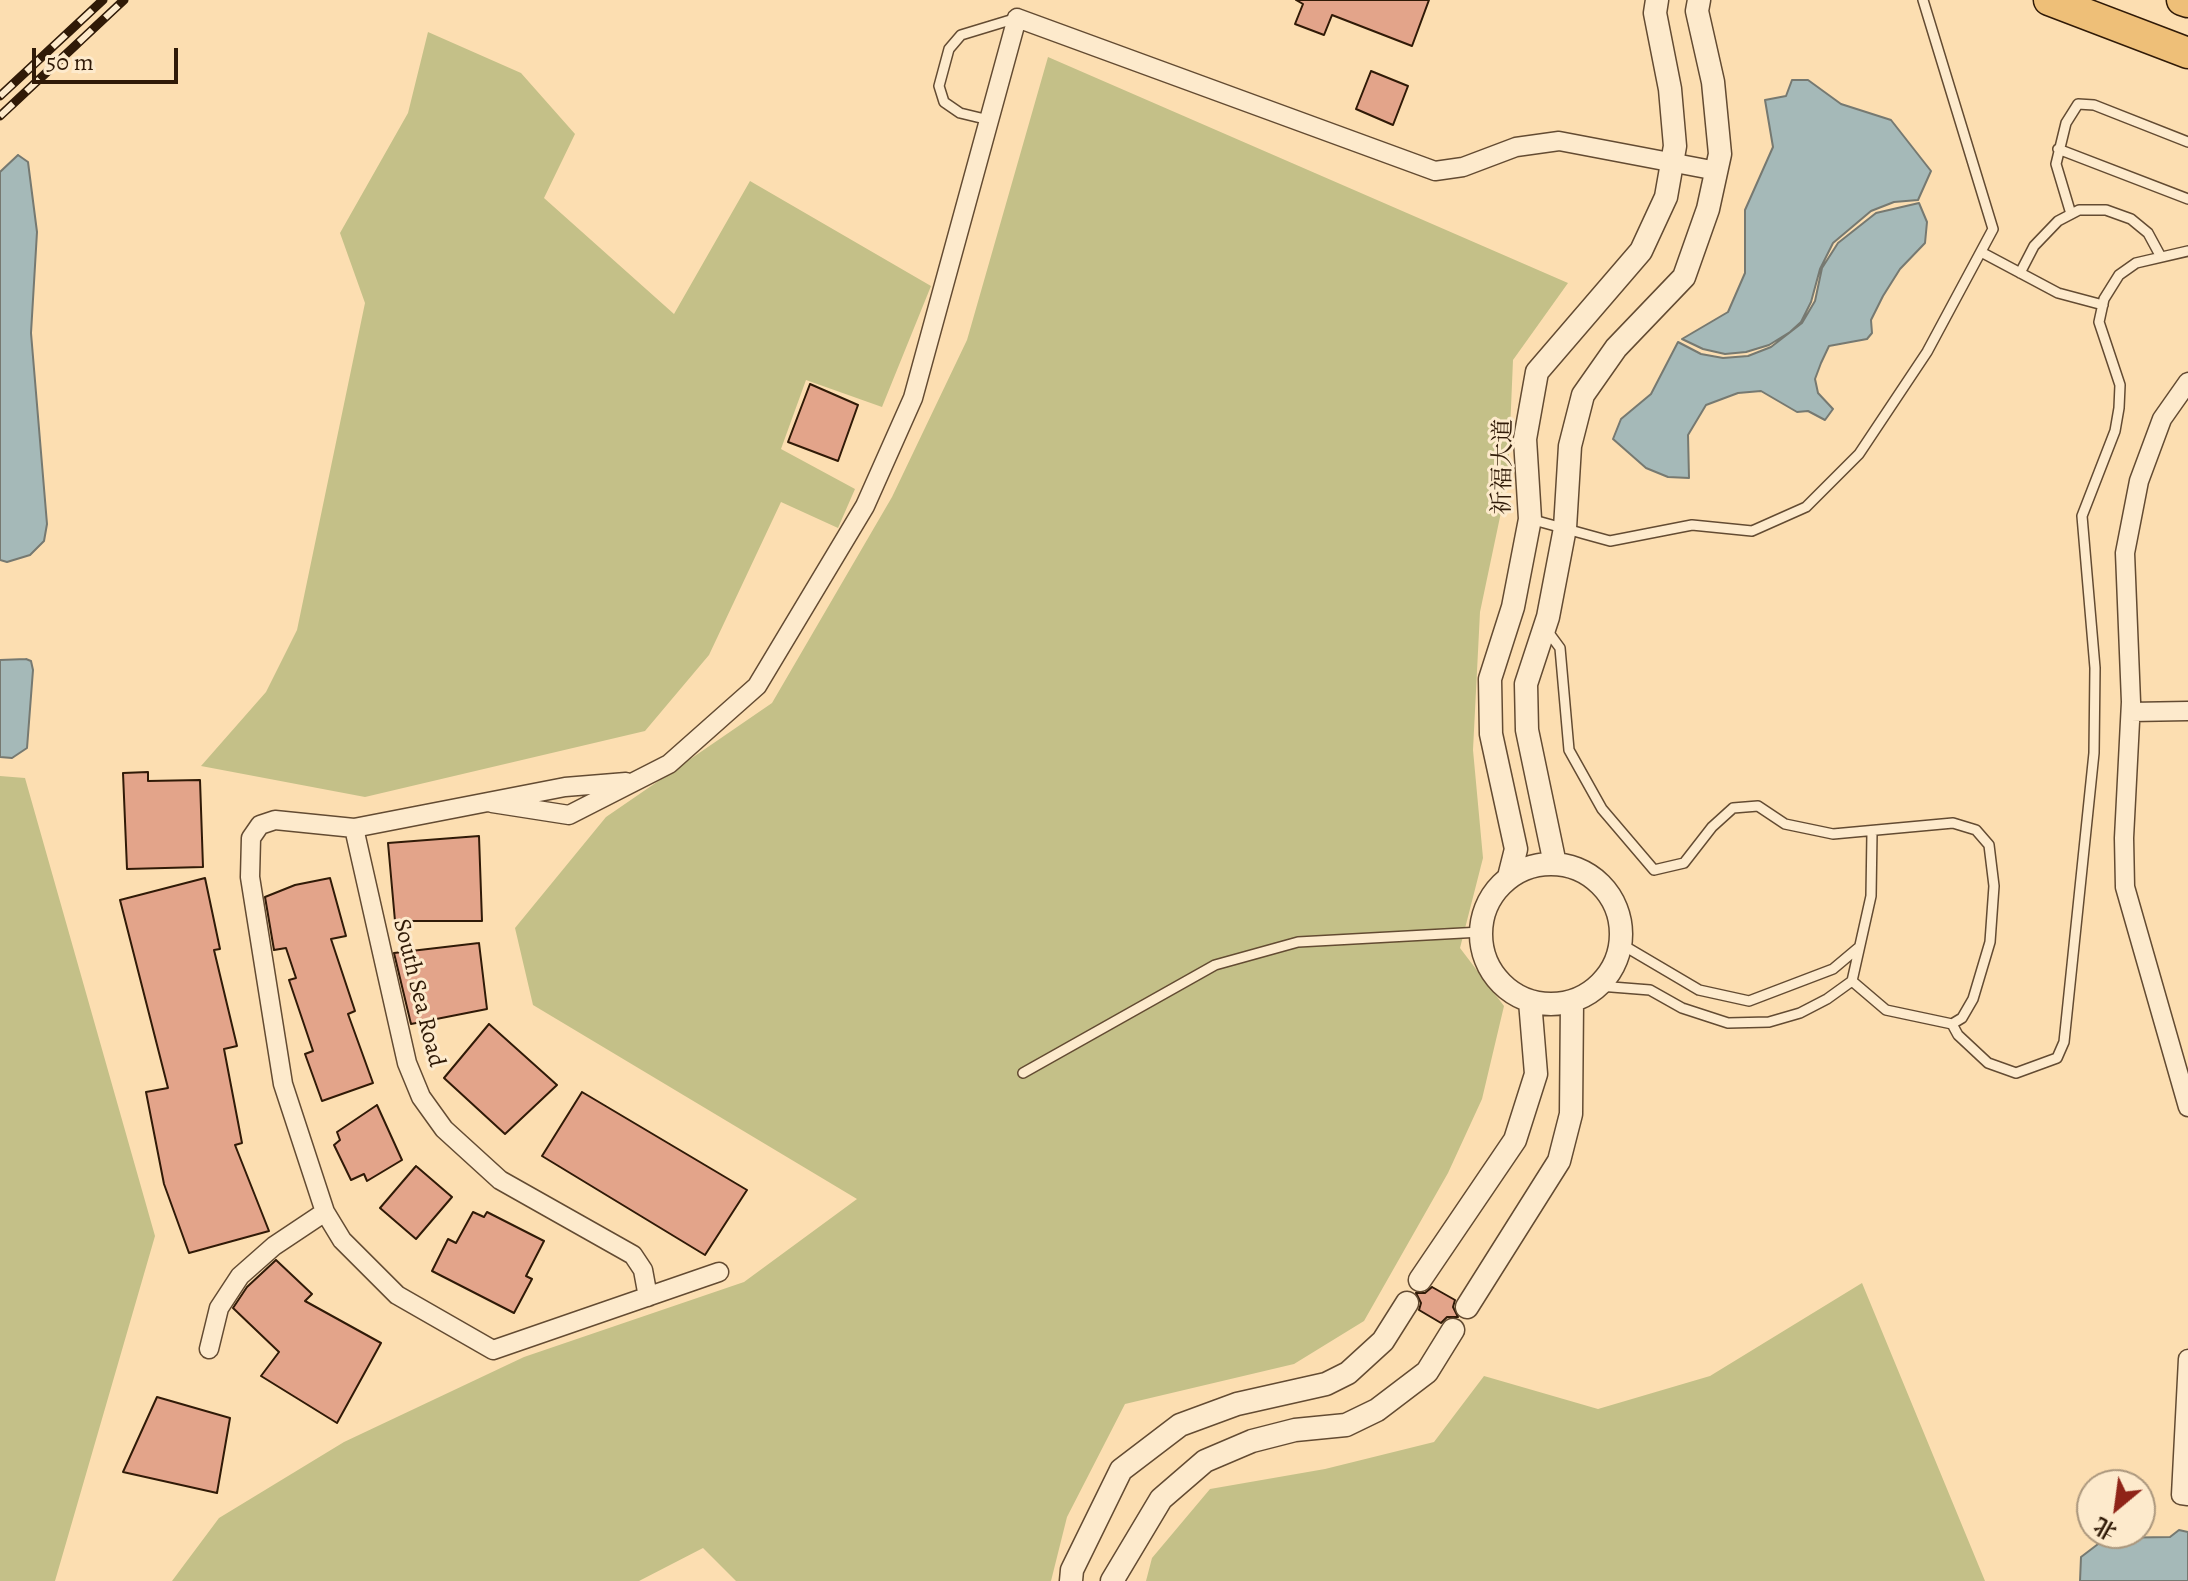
<!DOCTYPE html>
<meta charset="utf-8">
<style>
body{margin:0}
#map{position:relative;width:2188px;height:1581px;overflow:hidden;background:#fcdeb1;font-family:Alegreya,"Noto Serif SC",serif}
canvas{display:block}
.north{position:absolute;left:2076px;top:1469px;width:80px;height:80px;box-sizing:border-box;background:#fdeacc;border:2px solid #ab977d;border-radius:50%;rotate:209deg;font-size:22px;font-weight:700;line-height:32px;text-align:center;color:#301a07}
.north::after{content:'';display:block;margin:auto;width:28px;height:36px;background:#8f2418;clip-path:polygon(50% 0,100% 100%,50% 72%,0 100%)}
.scale{position:absolute;left:32px;top:48px;width:146px;height:36px;box-sizing:border-box;border:4px solid #301a07;border-top:0;padding-left:10px;font-size:24px;line-height:28px;white-space:nowrap;color:#301a07;-webkit-text-stroke:6px #fdeacc;paint-order:stroke}
</style>
<div id="map">
<canvas width="2188" height="1581"></canvas>
<div class="north">北</div>
<div class="scale">50 m</div>
</div>
<script>
const ctx = document.querySelector('canvas').getContext('2d');
ctx.lineJoin = 'round';
function fill(path, color) { ctx.fillStyle = color; ctx.fill(path, 'evenodd'); }
const shape = rows => new Path2D(rows.map(r => 'M' + r).join(''));
function stroke(path, color, width, dash) { ctx.strokeStyle = color; ctx.lineWidth = width; ctx.lineCap = dash ? 'butt' : 'round'; ctx.setLineDash(dash || []); ctx.stroke(path); }
function write(font, color, halo, rows, align = 'center') {
  ctx.font = font + ' Alegreya,"Noto Serif SC",serif'; ctx.lineWidth = 6; ctx.setLineDash([]); ctx.textBaseline = 'middle'; ctx.strokeStyle = halo; ctx.fillStyle = color; for (const [text, x, y, turn = 0] of rows) {
    ctx.save(); ctx.translate(x, y); ctx.rotate((+turn || 0) * Math.PI / 180); ctx.textAlign = isNaN(turn) ? turn : align; if (halo) ctx.strokeText(text, 0, 0); ctx.fillText(text, 0, 0); ctx.restore();
  }
}
fill(shape([
 [428,32,521,73,575,134,544,198,674,314,750,181,931,286,882,407,806,380,781,449,855,489,838,528,781,502,709,655,645,731,365,797,201,766,266,692,297,630,365,303,340,233,408,113],
 [1048,57,1568,283,1513,360,1508,479,1480,612,1473,750,1483,858,1460,948,1504,1006,1482,1099,1448,1173,1364,1321,1294,1364,1125,1404,1067,1517,1051,1581,736,1581,703,1548,639,1581,172,1581,219,1518,344,1442,524,1357,744,1282,857,1199,533,1005,515,928,606,817,772,703,892,497,967,340],
 [0,776,25,778,155,1236,55,1581,0,1581],
 [1862,1283,1985,1581,1146,1581,1152,1558,1210,1489,1325,1469,1434,1442,1484,1376,1598,1409,1710,1376]
]), '#c4c088');
const water = shape([
 [1792,80,1808,80,1841,104,1891,120,1931,171,1918,200,1894,202,1871,211,1833,243,1820,269,1811,302,1801,322,1790,332,1769,345,1746,352,1725,354,1703,349,1682,339,1728,312,1745,273,1745,210,1773,147,1765,100,1786,96,1792,80],
 [18,155,28,162,37,232,31,333,47,524,44,541,30,555,7,562,0,560,0,172,18,155],
 [1919,203,1927,222,1925,243,1900,269,1883,296,1871,320,1872,333,1867,339,1829,346,1821,363,1815,379,1818,393,1833,409,1825,420,1808,411,1797,412,1761,391,1738,393,1706,405,1688,435,1689,478,1668,477,1646,468,1613,439,1621,419,1651,394,1678,342,1701,354,1723,358,1748,356,1771,347,1802,323,1815,301,1822,268,1838,243,1876,213,1919,203],
 [26,659,31,661,33,670,27,748,12,758,0,757,0,660,26,659],
 [2179,1530,2188,1532,2188,1581,2080,1581,2081,1557,2106,1538,2170,1537,2179,1530]
]);
fill(water, '#a5b9b8');
stroke(water, '#767971', 2);
const building = shape([
 [1296,0,1429,0,1412,46,1332,15,1324,35,1295,24,1303,4,1296,0],
 [1371,71,1408,86,1393,125,1356,109,1371,71],
 [810,384,858,405,838,461,788,442,810,384],
 [148,772,148,781,200,780,203,867,127,869,123,773,148,772],
 [479,836,482,921,395,921,388,843,479,836],
 [205,878,220,949,214,950,237,1046,224,1049,242,1143,235,1145,269,1231,189,1253,164,1184,146,1092,168,1088,120,900,205,878],
 [330,878,346,936,331,939,355,1011,348,1014,373,1083,322,1101,305,1054,313,1051,289,980,296,978,286,948,274,950,265,897,295,885,330,878],
 [479,943,487,1009,411,1024,394,953,479,943],
 [489,1024,557,1085,505,1134,444,1078,489,1024],
 [582,1092,747,1190,705,1255,542,1156,582,1092],
 [377,1105,402,1160,367,1181,364,1174,351,1180,334,1145,340,1140,337,1132,377,1105],
 [416,1166,452,1197,416,1239,380,1208,416,1166],
 [473,1212,484,1217,487,1212,544,1241,526,1276,532,1279,514,1313,432,1271,448,1239,456,1243,473,1212],
 [276,1260,312,1294,305,1301,381,1343,337,1423,261,1376,279,1352,233,1308,247,1287,276,1260],
 [1432,1287,1455,1300,1453,1307,1458,1317,1447,1317,1441,1323,1419,1310,1421,1303,1416,1293,1425,1293,1432,1287],
 [157,1397,230,1418,217,1493,123,1472,157,1397]
]);
fill(building, '#e3a48a');
stroke(building, '#301a07', 2);
const service = shape([
 [989,120,960,113,944,102,939,86,949,49,961,35,1017,18],
 [2058,149,2188,199],
 [2071,214,2056,164,2066,123,2078,104,2094,105,2188,142],
 [1981,252,2058,293,2103,305],
 [2020,273,2034,246,2058,221,2079,210,2106,210,2131,219,2148,233,2161,257],
 [1530,519,1610,541,1692,525,1752,531,1806,507,1859,454,1927,352,1993,229,1923,0],
 [1546,629,1560,648,1569,750,1602,809,1654,870,1684,863,1712,827,1733,808,1758,806,1785,824,1833,834,1953,823,1976,830,1989,845,1994,886,1990,942,1973,999,1962,1018,1952,1024,1886,1010,1852,981],
 [1621,944,1699,990,1749,1001,1833,969,1858,948],
 [1599,986,1650,990,1682,1008,1728,1023,1769,1022,1800,1013,1827,999,1852,981,1871,896,1872,833],
 [1952,1024,1958,1035,1988,1063,2016,1073,2057,1058,2064,1042,2094,753,2095,668,2082,516,2115,431,2119,408,2120,385,2099,322,2104,299,2119,275,2136,263,2188,251],
 [1023,1073,1215,965,1298,942,1481,932]
]);
const minor = shape([
 [2188,382,2162,419,2139,481,2125,553,2131,702,2124,838,2125,887,2188,1107],
 [2131,712,2188,711],
 [626,782,565,787,354,828,275,820,260,825,251,838,250,877,283,1084,325,1212,342,1240,397,1295,493,1350,719,1272],
 [492,803,569,815,669,764,757,686,865,506,913,398,1017,18,1435,171,1463,167,1516,147,1559,141,1717,171],
 [354,828,407,1063,421,1097,444,1129,500,1180,633,1255,643,1270,648,1297],
 [209,1349,219,1308,240,1276,274,1246,325,1212],
 [2188,1359,2181,1495,2188,1496]
]);
const tertiary = shape([
 [1555,864,1527,730,1526,684,1548,617,1565,528,1570,446,1583,395,1616,348,1684,277,1708,209,1720,154,1713,82,1697,11,1699,0],
 '1481 934a70 70 0 1 1 140 0a70 70 0 1 1-140 0Z',
 [1509,877,1516,849,1491,734,1490,679,1513,607,1530,519,1525,439,1537,372,1641,251,1666,197,1675,146,1670,89,1655,13,1657,0],
 [1420,1280,1515,1140,1536,1074,1530,1001],
 [1467,1307,1559,1161,1571,1114,1572,1001],
 [1071,1581,1072,1570,1121,1470,1180,1425,1237,1404,1326,1384,1348,1373,1383,1341,1407,1303],
 [1112,1581,1161,1499,1205,1461,1252,1441,1295,1430,1346,1425,1377,1410,1427,1372,1453,1330]
]);
const trunk = shape([
 [2049,0,2188,53],
 [2182,0,2188,2]
]);
stroke(service, '#634b32', 12);
stroke(minor, '#634b32', 21);
stroke(tertiary, '#634b32', 25);
stroke(trunk, '#301a07', 33);
stroke(service, '#fdeacc', 9);
stroke(minor, '#fdeacc', 18);
stroke(tertiary, '#fdeacc', 22);
stroke(trunk, '#eebf78', 30);
const rail = shape([
 [0,96,103,0],
 [0,116,124,0]
]);
stroke(rail, '#301a07', 9);
stroke(rail, '#fdeacc', 6, [18]);
write('24px', '#301a07', '#fdeacc', [
 ["祈福大道",1504,467,-89],
 ["South Sea Road",418,993,76]
]);
</script>
